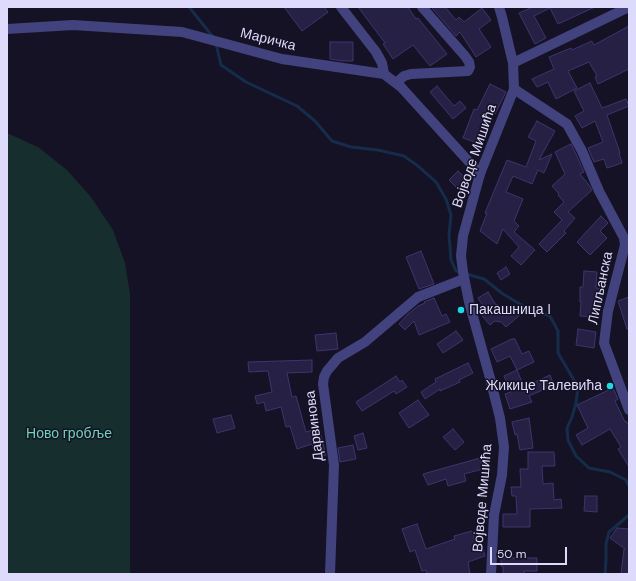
<!DOCTYPE html>
<meta charset="utf-8">
<style>
body{margin:0}
#map{position:relative;width:636px;height:581px;overflow:hidden;background:#151225;font-family:"DM Sans",sans-serif}
canvas{display:block}
.frame{position:absolute;inset:0;border:8px solid #dddafb;pointer-events:none}
.scale{position:absolute;left:490px;top:547px;width:77px;height:18px;box-sizing:border-box;border:2px solid #dddafb;border-top:0;padding-left:5px;font-size:12px;line-height:14px;white-space:nowrap;color:#dddafb;-webkit-text-stroke:3px #151225;paint-order:stroke}
</style>
<div id="map">
<canvas width="636" height="581"></canvas>
<div class="frame"></div>
<div class="scale">50 m</div>
</div>
<script>
const ctx = document.querySelector('canvas').getContext('2d');
ctx.lineJoin = 'round';
function fill(path, color) { ctx.fillStyle = color; ctx.fill(path, 'evenodd'); }
const shape = rows => new Path2D(rows.map(r => 'M' + r).join(''));
function stroke(path, color, width, dash) { ctx.strokeStyle = color; ctx.lineWidth = width; ctx.lineCap = dash ? 'butt' : 'round'; ctx.setLineDash(dash || []); ctx.stroke(path); }
function write(font, color, halo, rows, align = 'center') {
  ctx.font = font + ' "DM Sans",sans-serif'; ctx.lineWidth = 3; ctx.setLineDash([]); ctx.textBaseline = 'middle'; ctx.strokeStyle = halo; ctx.fillStyle = color; for (const [text, x, y, turn = 0] of rows) {
    ctx.save(); ctx.translate(x, y); ctx.rotate((+turn || 0) * Math.PI / 180); ctx.textAlign = isNaN(turn) ? turn : align; if (halo) ctx.strokeText(text, 0, 0); ctx.fillText(text, 0, 0); ctx.restore();
  }
}
fill(shape([
 [7,133,38,147,67,170,91,197,113,230,125,263,130,294,130,574,7,574]
]), '#162e2d');
stroke(shape([
 [189,7,213,37],
 [216,44,221,65,246,82,297,106,315,121,332,141,351,147,378,150,404,156,418,166,436,182,446,199,451,215,449,234,451,260,456,271,460,272],
 [466,274,484,279,503,294,525,307,550,316,558,331,558,353,578,387,576,403,572,417,567,428,568,440,576,456,589,468,610,472,626,480,629,486],
 [605,574,606,560,606,544,609,532,629,515]
]), '#162c4b', 3);
const building = shape([
 [284,7,324,7,328,12,302,31,284,7],
 [358,7,408,7,416,19,418,18,447,54,430,66,413,45,393,59,383,44,385,43,358,7],
 [431,7,445,7,456,20,459,17,464,22,482,8,491,20,479,29,491,47,476,57,460,32,456,36,431,7],
 [533,7,595,7,558,24,550,8,534,16,546,38,535,44,519,13,533,7],
 [629,26,629,69,598,84,595,77,597,76,589,62,568,71,577,88,556,99,548,82,537,87,532,79,554,69,549,57,571,48,572,50,592,41,594,45,629,26],
 [330,42,353,42,353,61,342,61,330,59,330,42],
 [590,83,602,108,626,99,629,106,607,115,620,153,619,153,622,163,607,168,604,159,594,162,588,148,603,142,595,121,582,128,575,116,584,111,574,91,590,83],
 [490,84,506,92,495,114,490,111,485,128,486,129,480,144,463,138,474,109,477,110,490,84],
 [437,86,454,106,460,101,466,108,453,119,430,92,437,86],
 [537,121,555,131,539,160,552,154,544,173,538,170,532,184,513,176,506,192,523,199,514,221,519,226,514,232,535,250,521,265,511,256,519,247,503,229,497,244,480,231,487,213,485,213,494,191,507,160,526,167,536,141,528,137,537,121],
 [571,144,576,154,584,172,580,174,589,185,592,190,568,212,575,218,564,231,566,233,547,252,539,244,562,220,554,212,564,202,558,195,559,194,552,186,565,174,555,152,571,144],
 [458,171,468,181,459,190,449,180,458,171],
 [601,216,608,223,600,231,607,238,590,255,577,242,601,216],
 [421,251,434,284,419,289,406,257,421,251],
 [506,267,510,274,501,280,497,273,506,267],
 [584,271,597,272,596,288,602,289,602,303,599,303,598,317,580,316,581,302,580,302,580,287,583,287,584,271],
 [488,292,496,305,497,304,505,312,512,306,520,315,506,327,501,322,495,321,490,325,483,317,481,312,485,309,478,298,488,292],
 [629,297,629,329,627,329,618,301,629,297],
 [434,298,442,316,446,314,450,322,419,335,414,321,405,330,399,324,408,314,418,306,425,303,424,302,434,298],
 [578,329,596,332,594,348,576,345,578,329],
 [456,331,463,340,443,353,437,344,456,331],
 [336,333,338,349,317,351,315,335,336,333],
 [512,339,515,339,522,354,529,351,534,362,517,370,510,356,497,362,491,349,512,339],
 [312,360,312,372,287,373,292,397,296,396,306,432,319,428,326,455,316,457,312,444,297,449,290,426,286,427,281,407,266,411,264,402,257,404,255,396,272,392,268,371,249,372,248,362,312,360],
 [468,363,473,373,459,380,460,382,440,391,440,389,425,399,421,392,436,382,435,379,468,363],
 [517,370,524,387,550,375,554,385,529,396,532,402,510,409,505,394,511,392,504,376,517,370],
 [396,376,400,382,402,380,407,387,396,394,394,391,362,411,356,402,396,376],
 [613,388,618,399,615,401,625,422,626,421,629,426,629,467,618,449,621,447,610,429,582,445,576,435,588,428,577,405,613,388],
 [418,400,429,415,409,428,399,413,418,400],
 [231,415,235,428,217,433,213,419,231,415],
 [529,418,533,448,520,450,517,434,515,435,512,422,529,418],
 [453,429,464,442,455,450,443,437,453,429],
 [363,433,367,448,358,450,354,436,363,433],
 [353,445,356,459,340,462,338,448,353,445],
 [528,452,554,452,555,466,542,466,543,484,553,483,554,500,561,499,562,508,530,509,530,527,503,527,503,514,517,514,516,496,512,496,511,487,521,487,520,469,528,469,528,452],
 [480,458,483,469,464,474,466,481,448,486,446,479,428,485,423,474,480,458],
 [585,496,597,496,597,512,584,511,585,496],
 [417,524,426,549,455,539,454,536,472,531,477,548,482,546,485,556,468,562,470,574,427,574,426,570,422,571,415,550,410,552,402,529,417,524],
 [617,528,629,529,629,574,621,574,624,549,625,549,610,538,617,528],
 [501,558,537,558,537,571,524,571,524,574,503,574,503,566,501,566,501,558]
]);
fill(building, '#262044');
stroke(building, '#3e356d', 1);
stroke(shape([
 [341,7,376,52,382,63,384,74],
 [7,29,73,25,182,32,282,59,384,74,401,87,480,174],
 [396,83,404,76,411,74,468,71,470,67,469,62,465,56,422,7],
 [514,89,567,124,582,151,599,191,624,238,625,245,608,311,604,343,629,410],
 [330,574,334,465,323,384,324,377,327,371,338,358,365,342,418,297,464,279]
]), '#42427f', 10);
stroke(shape([
 [513,63,629,7],
 [491,574,494,515,502,475,504,447,500,418,490,378,469,302,463,272,461,256,463,236,480,174,514,89,513,63,502,17,499,7]
]), '#42427f', 10);
for (const [x, y, r, color] of [
 [461,310,4,"#1bd9e6"],
 [610,386,4,"#1bd9e6"]
]) { const dot = new Path2D(); dot.arc(x, y, r, 0, 2 * Math.PI); ctx.fillStyle = color; ctx.fill(dot); stroke(dot, '#151225', 1.5); }
write('14px', '#dddafb', '#151225', [
 ["Маричка",268,40,14],
 ["Војводе Мишића",475,156,-71],
 ["Липљанска",601,288,-78],
 ["Дарвинова",315,426,-97],
 ["Војводе Мишића",483,498,-85]
]);
write('14px', '#dddafb', '#151225', [
 ["Пакашница I",469,310],
 ["Жикице Талевића",602,386,"right"]
], 'left');
write('14px', '#6dd4b6', '#151225', [
 ["Ново гробље",69,434]
]);
</script>
